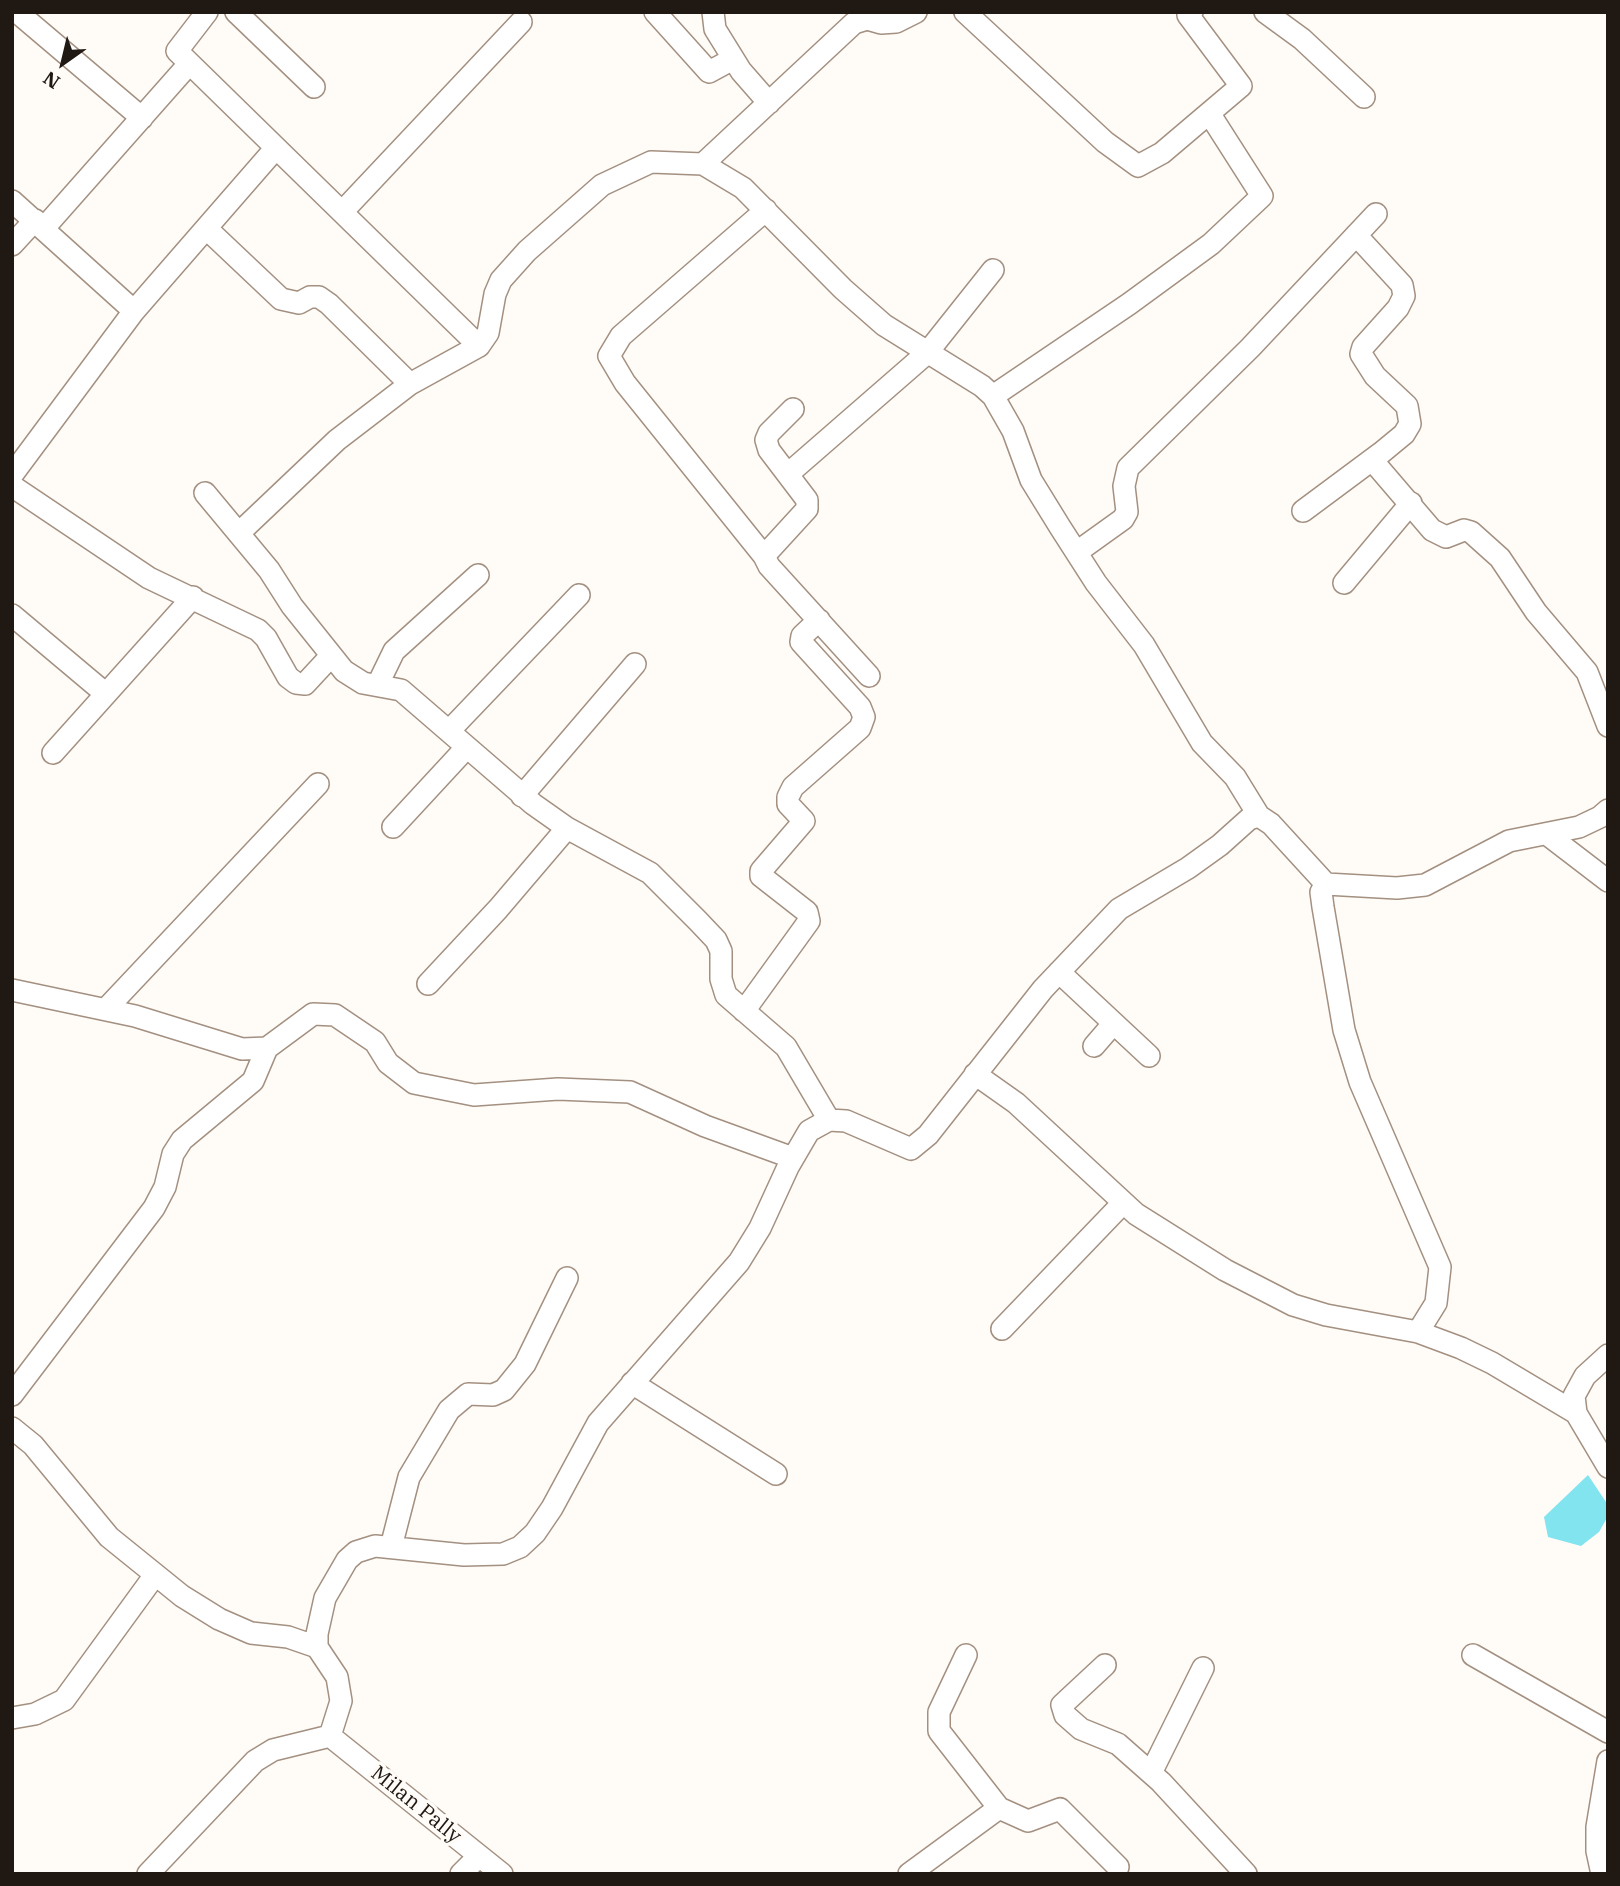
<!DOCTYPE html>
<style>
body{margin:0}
#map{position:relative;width:1620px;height:1886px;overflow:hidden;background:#fffbf7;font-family:"IBM Plex Serif",serif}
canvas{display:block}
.frame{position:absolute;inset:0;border:14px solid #201812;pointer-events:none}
.north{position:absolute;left:28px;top:28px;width:70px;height:70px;-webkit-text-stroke:5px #fffbf7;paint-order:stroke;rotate:214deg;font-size:19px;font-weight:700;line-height:28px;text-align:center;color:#201812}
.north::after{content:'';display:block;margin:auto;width:24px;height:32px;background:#201812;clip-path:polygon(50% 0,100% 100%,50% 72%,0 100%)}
</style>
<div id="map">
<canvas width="1620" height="1886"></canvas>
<div class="frame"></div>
<div class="north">N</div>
</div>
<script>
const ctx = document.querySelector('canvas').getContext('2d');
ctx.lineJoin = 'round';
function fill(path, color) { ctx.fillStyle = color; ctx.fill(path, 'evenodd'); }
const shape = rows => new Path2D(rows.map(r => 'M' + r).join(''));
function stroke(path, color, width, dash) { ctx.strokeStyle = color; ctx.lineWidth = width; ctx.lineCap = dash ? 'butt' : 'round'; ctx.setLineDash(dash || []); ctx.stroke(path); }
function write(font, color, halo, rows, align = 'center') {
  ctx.font = font + ' "IBM Plex Serif",serif'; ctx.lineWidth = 7; ctx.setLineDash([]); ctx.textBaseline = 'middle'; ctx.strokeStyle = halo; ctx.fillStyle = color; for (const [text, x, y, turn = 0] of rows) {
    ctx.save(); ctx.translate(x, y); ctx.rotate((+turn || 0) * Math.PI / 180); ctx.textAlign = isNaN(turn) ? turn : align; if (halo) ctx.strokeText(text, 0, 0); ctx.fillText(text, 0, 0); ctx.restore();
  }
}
fill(shape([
 [1588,1475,1608,1505,1608,1516,1599,1532,1581,1546,1548,1537,1544,1517]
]), '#81e4ef');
const minor = shape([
 [17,12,142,118],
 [207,12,177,51,479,346],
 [236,12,314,87],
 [655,12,709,72,733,59],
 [713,12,715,29,741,71,769,103],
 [965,12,1105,142,1138,166,1162,153,1241,86,1188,15,1192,12],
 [1265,12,1302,39,1364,97],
 [703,164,743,188,843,289,884,325,982,386,993,396,1013,431,1031,480,1060,527,1096,583,1144,645,1202,743,1235,777,1259,816],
 [12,201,134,311],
 [766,210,621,336,609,356,625,383,764,556,769,566,869,676],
 [343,211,521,22],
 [44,228,189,64],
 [207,229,281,299,299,303,310,297,319,297,329,304,410,384],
 [12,245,35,220],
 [993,396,1129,304,1211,244,1262,196,1209,113],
 [1372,460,1432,530,1446,537,1464,530,1471,532,1500,558,1536,612,1587,672,1608,726],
 [788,474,927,353,993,270],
 [12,475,134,311,275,149],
 [12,486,149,578,258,630,266,638,288,677,296,683,305,684,331,656],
 [205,493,269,570,292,606,344,671,363,683,401,690,533,804,567,828,650,873,698,921,716,940,721,951,721,979,726,995,786,1047,829,1120],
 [1303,511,1381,453,1404,434,1410,424,1407,406,1375,376,1361,354,1363,347,1398,308,1404,296,1402,285,1356,235],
 [239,533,337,440,410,384,479,346,488,333,495,294,501,280,527,251,602,185,651,162,703,164,854,23,867,19,881,23,896,22,916,12],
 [1077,552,1123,519,1127,512,1124,486,1128,468,1250,348,1376,214],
 [764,556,807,509,807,500,769,450,766,440,769,433,793,409],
 [1344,583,1411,503],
 [12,615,106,694],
 [378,684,394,651,478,575],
 [449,731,579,595],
 [53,753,193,597],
 [522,796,635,664],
 [393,827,467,747],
 [1548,835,1608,881],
 [1326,884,1321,892,1323,907,1344,1030,1360,1082,1440,1267,1436,1303,1418,1332],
 [1059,972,1149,1056],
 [428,984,498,909,567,828],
 [12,990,135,1016,242,1049,267,1048,313,1014,335,1015,375,1042,388,1063,414,1083,474,1095,558,1089,630,1092,705,1126,793,1158],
 [106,1009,318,784],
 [744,1011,809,921,807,912,761,876,761,871,804,821,788,804,788,797,793,787,860,728,864,717,860,707,801,642,802,636,819,620],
 [1094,1046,1113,1024],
 [975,1074,1016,1103,1136,1214,1225,1270,1293,1305,1326,1315,1418,1332,1461,1348,1492,1363,1576,1413],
 [1002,1329,1123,1203],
 [1608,1355,1585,1376,1574,1396,1576,1413,1608,1467],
 [632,1383,776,1474],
 [12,1395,154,1208,165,1187,173,1154,182,1140,253,1081,267,1048],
 [12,1428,33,1445,109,1537,182,1596,219,1619,251,1633,288,1637,317,1647],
 [391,1547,409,1477,449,1410,468,1394,493,1395,504,1390,525,1364,567,1278],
 [1473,1655,1608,1732],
 [1105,1665,1062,1705,1065,1715,1081,1729,1118,1744,1161,1782,1246,1874],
 [12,1718,35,1714,64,1700,155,1575],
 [330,1736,502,1874],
 [1151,1773,1203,1668],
 [999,1808,1028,1821,1060,1809,1118,1867],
 [148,1874,255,1761,273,1750,330,1736,341,1701,337,1677,317,1647,317,1634,325,1598,347,1560,356,1552,375,1546,464,1555,503,1554,520,1547,535,1533,552,1508,598,1423,739,1262,760,1228,788,1167,809,1131,829,1120,846,1121,911,1149,928,1135,1043,989,1119,909,1188,868,1220,845,1249,819,1259,816,1271,824,1326,884,1397,888,1425,885,1509,841,1579,827,1600,817,1608,810],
 [461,1874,479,1856],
 [909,1874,999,1808,939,1731,939,1712,966,1655],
 [1602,1874,1597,1851,1597,1827,1608,1761]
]);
stroke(minor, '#a39080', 24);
stroke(minor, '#fff', 21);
write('21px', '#201812', '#fffbf7', [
 ["Milan Pally",416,1805,39]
]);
</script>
